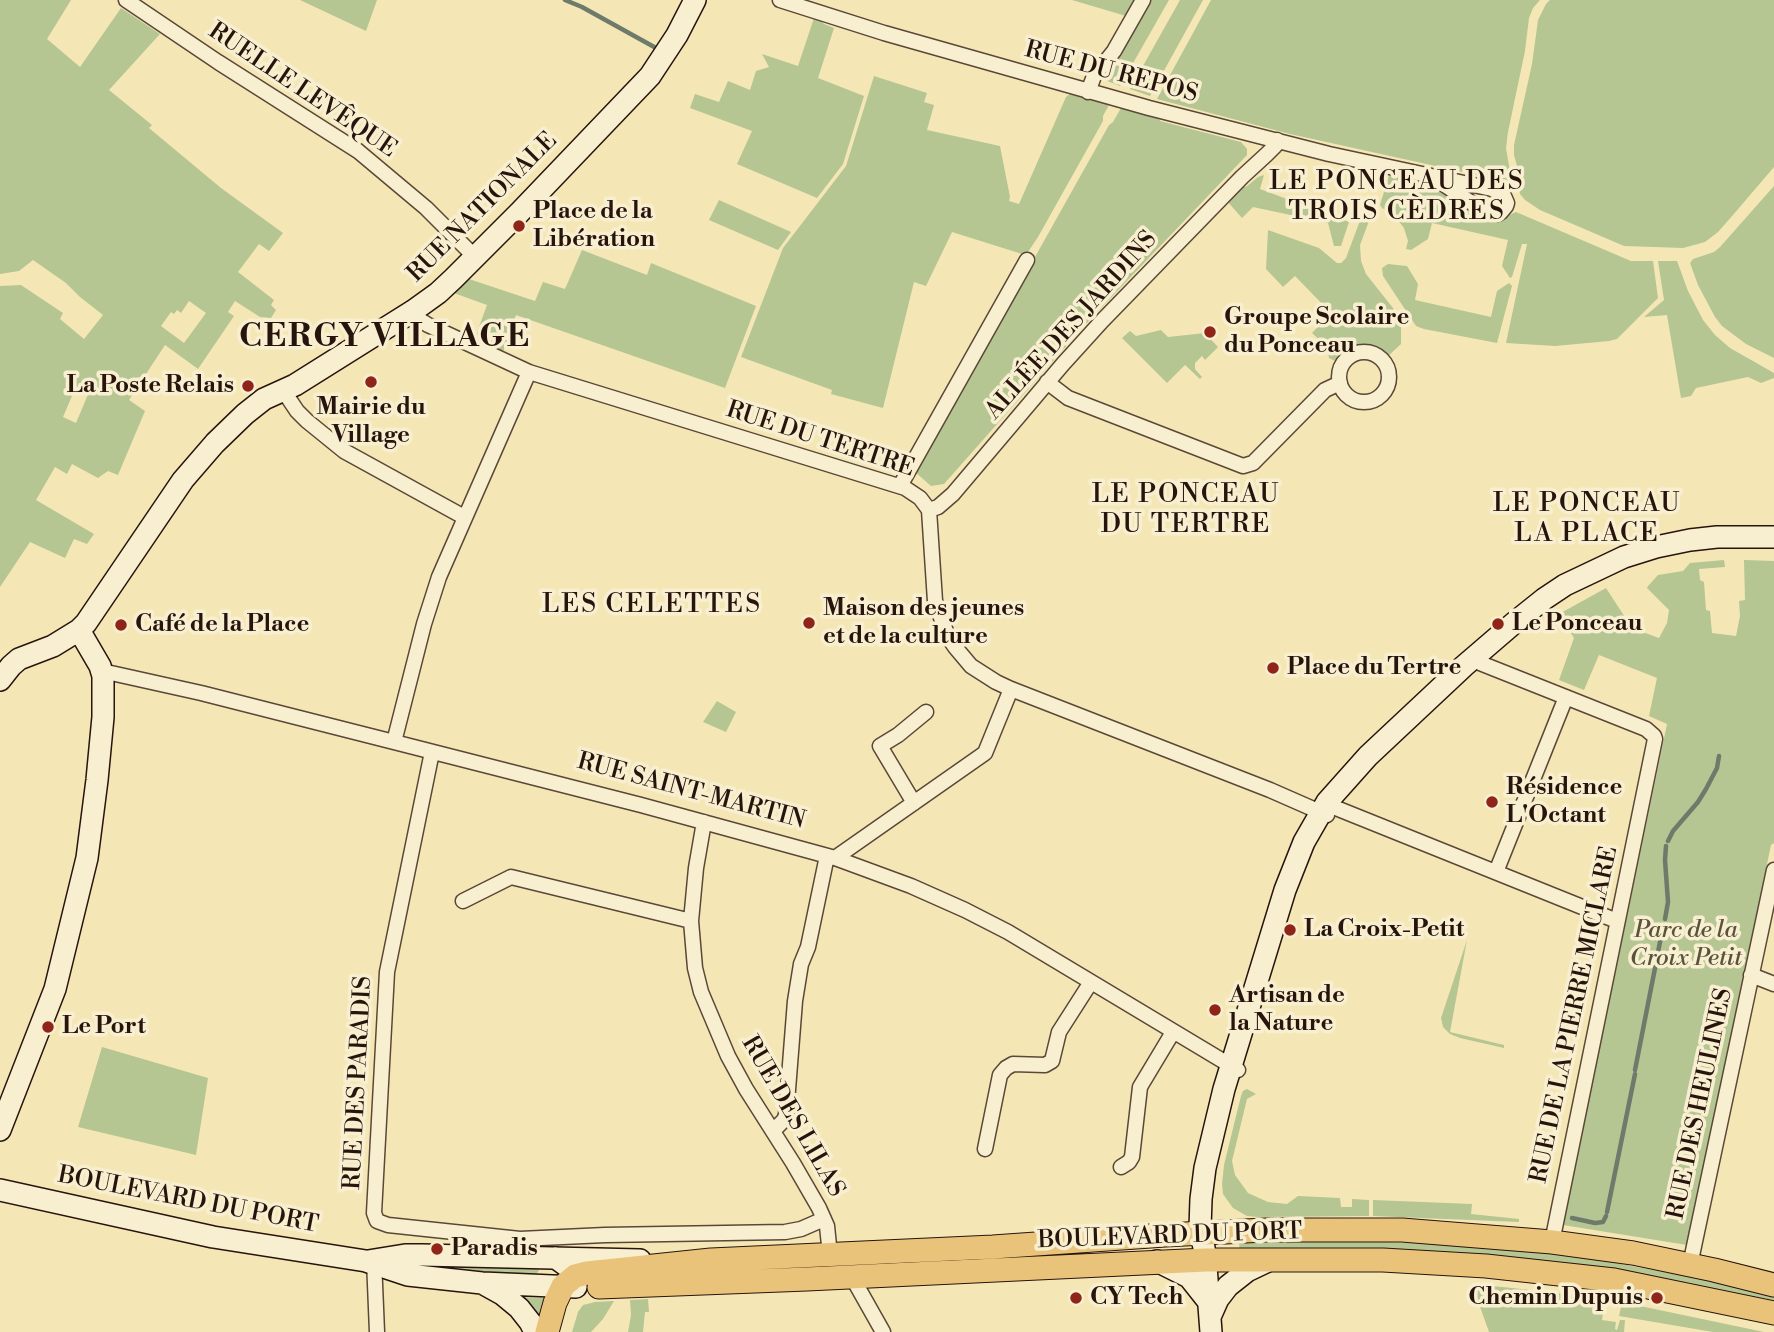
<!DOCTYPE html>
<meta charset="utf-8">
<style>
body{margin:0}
canvas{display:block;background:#f5e6b6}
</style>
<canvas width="1774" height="1332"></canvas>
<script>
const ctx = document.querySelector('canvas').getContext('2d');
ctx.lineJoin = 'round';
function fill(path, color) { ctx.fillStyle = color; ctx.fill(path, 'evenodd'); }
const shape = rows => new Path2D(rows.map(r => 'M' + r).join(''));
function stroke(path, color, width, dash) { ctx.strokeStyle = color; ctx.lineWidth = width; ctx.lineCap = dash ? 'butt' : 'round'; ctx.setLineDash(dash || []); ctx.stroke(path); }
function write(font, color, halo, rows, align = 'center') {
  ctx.font = font + ' "Libre Bodoni",serif'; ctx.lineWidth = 7; ctx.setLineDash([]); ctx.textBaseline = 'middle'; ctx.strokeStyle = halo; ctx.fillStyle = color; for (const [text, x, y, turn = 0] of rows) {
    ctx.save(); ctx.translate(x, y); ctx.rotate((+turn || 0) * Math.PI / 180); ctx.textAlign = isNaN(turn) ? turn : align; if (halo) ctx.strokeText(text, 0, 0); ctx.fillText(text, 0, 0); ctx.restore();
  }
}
fill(shape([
 [0,0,71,0,47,39,80,67,121,8,160,34,109,90,152,125,149,128,221,188,283,233,269,251,259,244,238,272,274,300,271,305,276,310,271,318,260,317,235,301,228,312,234,316,198,369,165,345,129,400,145,411,118,475,108,471,98,478,72,464,67,474,55,467,36,500,94,534,87,544,74,539,65,558,30,542,0,587,0,286,21,285,63,313,60,319,84,339,103,315,80,297,66,283,33,260,19,271,0,274],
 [189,301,206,313,184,343,161,326,171,312,174,314,177,310,181,313],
 [71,384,89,392,76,423,63,417,72,396,67,393],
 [300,0,377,0,366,31],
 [1072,0,1135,0,1126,16],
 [1148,0,1169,0,1120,86,1102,79],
 [1180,0,1203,0,1150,96,1130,89],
 [1211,0,1540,0,1533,8,1529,18,1525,51,1508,132,1506,148,1511,177,1509,184,1490,178,1290,134,1157,99],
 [1550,0,1774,0,1774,167,1733,215,1718,232,1705,242,1683,248,1624,246,1540,210,1525,200,1520,194,1518,184,1517,166,1514,155,1514,145,1532,64,1538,20,1546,4],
 [814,18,819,19,824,24,834,28,818,78,864,96,843,164,817,198,737,164,752,131,690,108,695,94,719,102,728,81,750,90,756,71,769,67,762,54,798,66],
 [874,76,927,93,924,102,934,105,927,130,1000,146,1010,197,1009,201,1019,204,1066,97,1070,94,1109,105,1103,116,1103,121,1038,237,1024,258,1020,258,1022,254,952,232,926,286,914,282,883,408,831,394,832,390,741,357,783,248,846,166],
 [1121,108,1159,119,1160,121,1241,142,1247,149,1247,155,1083,327,944,484,931,486,914,471,969,372,1036,260,1035,257,1109,125,1113,122],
 [1390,172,1430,183,1471,211,1483,216,1500,219,1516,212,1631,261,1653,261,1658,298,1617,339,1609,341,1555,346,1506,343,1527,244,1522,244,1512,277,1510,278,1502,266,1508,240,1432,223,1428,239,1411,250,1406,249,1408,241,1404,228,1394,215,1382,208,1380,205],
 [1264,175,1260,189,1349,222,1341,246,1334,246,1328,223,1253,207,1242,218,1227,201,1244,186,1246,187,1258,177],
 [1774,186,1774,358,1746,344,1722,326,1715,317,1698,285,1690,263,1693,259,1714,252,1720,247],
 [719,200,791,232,778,250,709,220],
 [1364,210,1372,213,1360,245,1361,261,1366,274,1393,308,1401,326,1401,344,1387,357,1382,356,1377,352,1367,348,1356,348,1350,351,1339,363,1329,358,1327,347,1312,333,1331,313,1295,276,1283,287,1266,269,1268,230,1319,248,1337,263,1341,263,1346,258],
 [582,250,647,275,651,263,756,306,725,388,516,315,503,352,475,338,487,305,451,292,466,278,535,301,543,282,565,289],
 [1658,261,1677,261,1688,291,1703,320,1715,335,1730,348,1774,373,1774,378,1761,383,1748,377,1696,388,1691,396,1681,398,1667,315,1644,317,1664,300],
 [1388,264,1407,266,1418,284,1415,300,1491,317,1497,291,1509,283,1512,286,1497,343,1424,329,1416,326,1383,276,1382,268],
 [1161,330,1168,337,1205,333,1218,347,1205,360,1202,356,1195,363,1195,369,1202,377,1200,379,1185,365,1167,383,1122,338,1130,331,1136,336],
 [1724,560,1725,567,1699,569,1700,580,1704,582,1706,610,1710,611,1712,633,1736,636,1740,616,1739,601,1745,600,1744,560,1774,561,1774,843,1771,845,1687,1245,1563,1225,1667,724,1649,716,1657,678,1599,655,1584,690,1559,680,1574,638,1559,614,1606,588,1632,628,1659,638,1667,623,1669,610,1647,588,1648,586,1658,575,1683,571,1690,563],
 [717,701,736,712,726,732,703,722],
 [1467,940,1450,1032,1504,1045,1504,1048,1460,1038,1450,1034,1443,1027,1441,1018],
 [102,1047,208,1078,196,1155,78,1127],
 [1247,1089,1256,1094,1247,1099,1232,1161,1235,1175,1248,1193,1268,1202,1287,1204,1298,1196,1340,1198,1341,1207,1352,1207,1352,1199,1369,1200,1369,1216,1258,1217,1247,1216,1233,1208,1223,1194,1222,1184,1224,1165,1241,1096,1243,1091],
 [1373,1200,1472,1204,1471,1214,1519,1219,1519,1222,1373,1216],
 [1320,1241,1444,1243,1531,1251,1605,1261,1733,1285,1774,1295,1774,1306,1240,1251,1239,1243],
 [415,1259,538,1266,539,1270,535,1277,413,1269],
 [1472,1284,1552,1292,1605,1301,1602,1320,1616,1322,1615,1329,1617,1330,1620,1320,1625,1320,1624,1332,1489,1332],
 [518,1297,547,1298,541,1320],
 [648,1299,649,1312,645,1312,643,1332,628,1332,631,1315,630,1300],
 [614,1301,603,1319,591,1332,572,1332,578,1312,583,1305,595,1302],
 [1622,1303,1645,1307,1764,1332,1713,1332,1619,1316]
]), '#b5c693');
stroke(shape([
 [565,0,582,7,656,48],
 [1668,841,1673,831,1698,802,1706,789,1717,768,1719,756],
 [1665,919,1668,902,1665,860,1666,846],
 [1658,952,1663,927],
 [1635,1070,1657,958],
 [1607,1212,1635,1074],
 [1572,1218,1595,1223,1603,1222,1606,1216]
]), '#6e7b6a', 4.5);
const street = shape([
 [126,0,218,62,358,151,426,208,475,257],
 [780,0,884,33,1149,108,1329,154,1492,189,1504,196,1507,203,1506,206,1501,212,1498,214,1484,211,1434,178],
 [1088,92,1094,76,1114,51,1143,0],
 [413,311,420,320,428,325,529,372,905,488,920,498,929,510,935,601,948,637,955,647,971,666,996,682,1011,689,1270,790,1327,815],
 '1339 377a25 25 0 1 1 50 0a25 25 0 1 1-50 0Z',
 [1047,382,1068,398,1243,466,1253,463,1325,390,1340,383],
 [283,390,297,411,307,421,344,451,464,517],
 [900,486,1027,260],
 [929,510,938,507,953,494,1063,364,1102,321,1242,177,1267,154,1275,146,1277,140],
 [1480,663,1646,729,1654,736,1655,739,1552,1242],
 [102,671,201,693,394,742,641,805,835,858,911,886,965,910,1008,932,1238,1070],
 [394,742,424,624,439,577,529,372],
 [432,752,387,972,374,1213,377,1221,388,1225,520,1239,605,1235,785,1232,801,1229,824,1219],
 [914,803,880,746,898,735,926,712],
 [1326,804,1617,921],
 [704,822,696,868,691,921,695,968,701,992,728,1056,746,1089,793,1163,819,1208,827,1226,830,1255],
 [835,858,985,753,1011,689],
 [1496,872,1566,697],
 [463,901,511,877,691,921],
 [1751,975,1774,984],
 [773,1131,784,1120,786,1115,795,1001,801,964,808,947,827,856],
 [985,1149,1000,1075,1006,1068,1013,1064,1045,1065,1052,1061,1059,1032,1091,982],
 [1121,1167,1129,1162,1132,1157,1140,1087,1173,1032],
 [374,1260,377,1332],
 [1690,1265,1774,870],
 [852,1277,883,1332]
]);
const secondary = shape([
 [0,680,11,666,19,659,53,646,79,630,86,623,183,480,215,443,245,414,264,399,295,385,413,311,438,293,453,279,519,213,650,76,677,35,695,0],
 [0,1130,55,989,87,858,97,780,103,717,103,676,100,666,79,630],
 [0,1190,213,1237,366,1261,408,1275,482,1283,576,1287,575,1276,571,1269,556,1258],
 [368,1261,405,1255,422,1255,640,1260],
 [1157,1261,1189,1277,1208,1301],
 [484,1284,502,1294,519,1308,530,1322,535,1332],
 [1210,1317,1218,1299,1228,1286,1247,1271,1270,1260],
 [1211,1332,1205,1253,1200,1228,1201,1199,1205,1168,1224,1089,1285,890,1304,842,1327,802,1368,756,1464,666,1514,623,1544,599,1565,585,1624,557,1656,547,1690,540,1717,537,1774,537]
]);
const primary = shape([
 [599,1287,807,1279,1206,1260,1383,1260,1486,1266,1614,1280,1774,1313],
 [547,1332,555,1303,563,1286,575,1276,587,1273,711,1260,993,1247,1165,1235,1265,1230,1402,1230,1552,1242,1633,1253,1714,1270,1774,1285]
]);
stroke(street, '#5a4837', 17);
stroke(secondary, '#27140d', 24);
stroke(primary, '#27140d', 25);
stroke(street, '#f8efd0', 14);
stroke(secondary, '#f8efd0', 21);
stroke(primary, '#eac37b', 23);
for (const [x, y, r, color] of [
 [519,226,7,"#8f2418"],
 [1210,332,7,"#8f2418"],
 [371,382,7,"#8f2418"],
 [248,386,7,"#8f2418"],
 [809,623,7,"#8f2418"],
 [1498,624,7,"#8f2418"],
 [121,625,7,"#8f2418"],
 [1273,668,7,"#8f2418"],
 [1492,802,7,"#8f2418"],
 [1290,930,7,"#8f2418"],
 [1215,1010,7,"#8f2418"],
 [48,1027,7,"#8f2418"],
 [437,1249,7,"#8f2418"],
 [1076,1298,7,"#8f2418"],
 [1657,1298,7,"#8f2418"]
]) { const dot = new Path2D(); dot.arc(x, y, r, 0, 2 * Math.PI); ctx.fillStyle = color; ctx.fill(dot); stroke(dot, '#f8efd0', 2.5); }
write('24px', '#27140d', '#f8efd0', [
 ["RUE DU REPOS",1111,73,15],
 ["RUELLE LEVÊQUE",302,91,34],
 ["RUE NATIONALE",483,208,-45],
 ["ALLÉE DES JARDINS",1072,326,-48],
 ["RUE DU TERTRE",820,440,18],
 ["RUE SAINT-MARTIN",691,792,15],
 ["RUE DE LA PIERRE MICLARE",1575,1015,-78],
 ["RUE DES PARADIS",359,1083,-87],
 ["RUE DES HEULINES",1701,1104,-78],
 ["RUE DES LILAS",792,1117,60],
 ["BOULEVARD DU PORT",188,1201,11],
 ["BOULEVARD DU PORT",1170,1237,-2]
]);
write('bold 24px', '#27140d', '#f8efd0', [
 ["Place de la",533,212],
 ["Libération",533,240],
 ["Groupe Scolaire",1224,318],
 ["du Ponceau",1224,346],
 ["La Poste Relais",234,386,"right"],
 ["Mairie du",371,408,"center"],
 ["Village",371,436,"center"],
 ["Maison des jeunes",823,609],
 ["et de la culture",823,637],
 ["Le Ponceau",1512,624],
 ["Café de la Place",135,625],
 ["Place du Tertre",1287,668],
 ["Résidence",1506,788],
 ["L'Octant",1506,816],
 ["La Croix-Petit",1304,930],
 ["Artisan de",1229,996],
 ["la Nature",1229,1024],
 ["Le Port",62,1027],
 ["Paradis",451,1249],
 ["CY Tech",1090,1298],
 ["Chemin Dupuis",1643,1298,"right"]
], 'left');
write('italic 24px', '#59523c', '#f8efd0', [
 ["Parc de la",1686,931],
 ["Croix Petit",1686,959]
]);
ctx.letterSpacing = '2px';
write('26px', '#27140d', '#f8efd0', [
 ["LE PONCEAU DES",1397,183],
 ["TROIS CÈDRES",1397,213],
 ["LE PONCEAU",1186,496],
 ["DU TERTRE",1186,526],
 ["LE PONCEAU",1587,505],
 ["LA PLACE",1587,535],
 ["LES CELETTES",652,606]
]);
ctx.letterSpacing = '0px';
ctx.letterSpacing = '2px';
write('bold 32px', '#27140d', '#f8efd0', [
 ["CERGY VILLAGE",385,338]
]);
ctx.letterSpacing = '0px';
</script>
